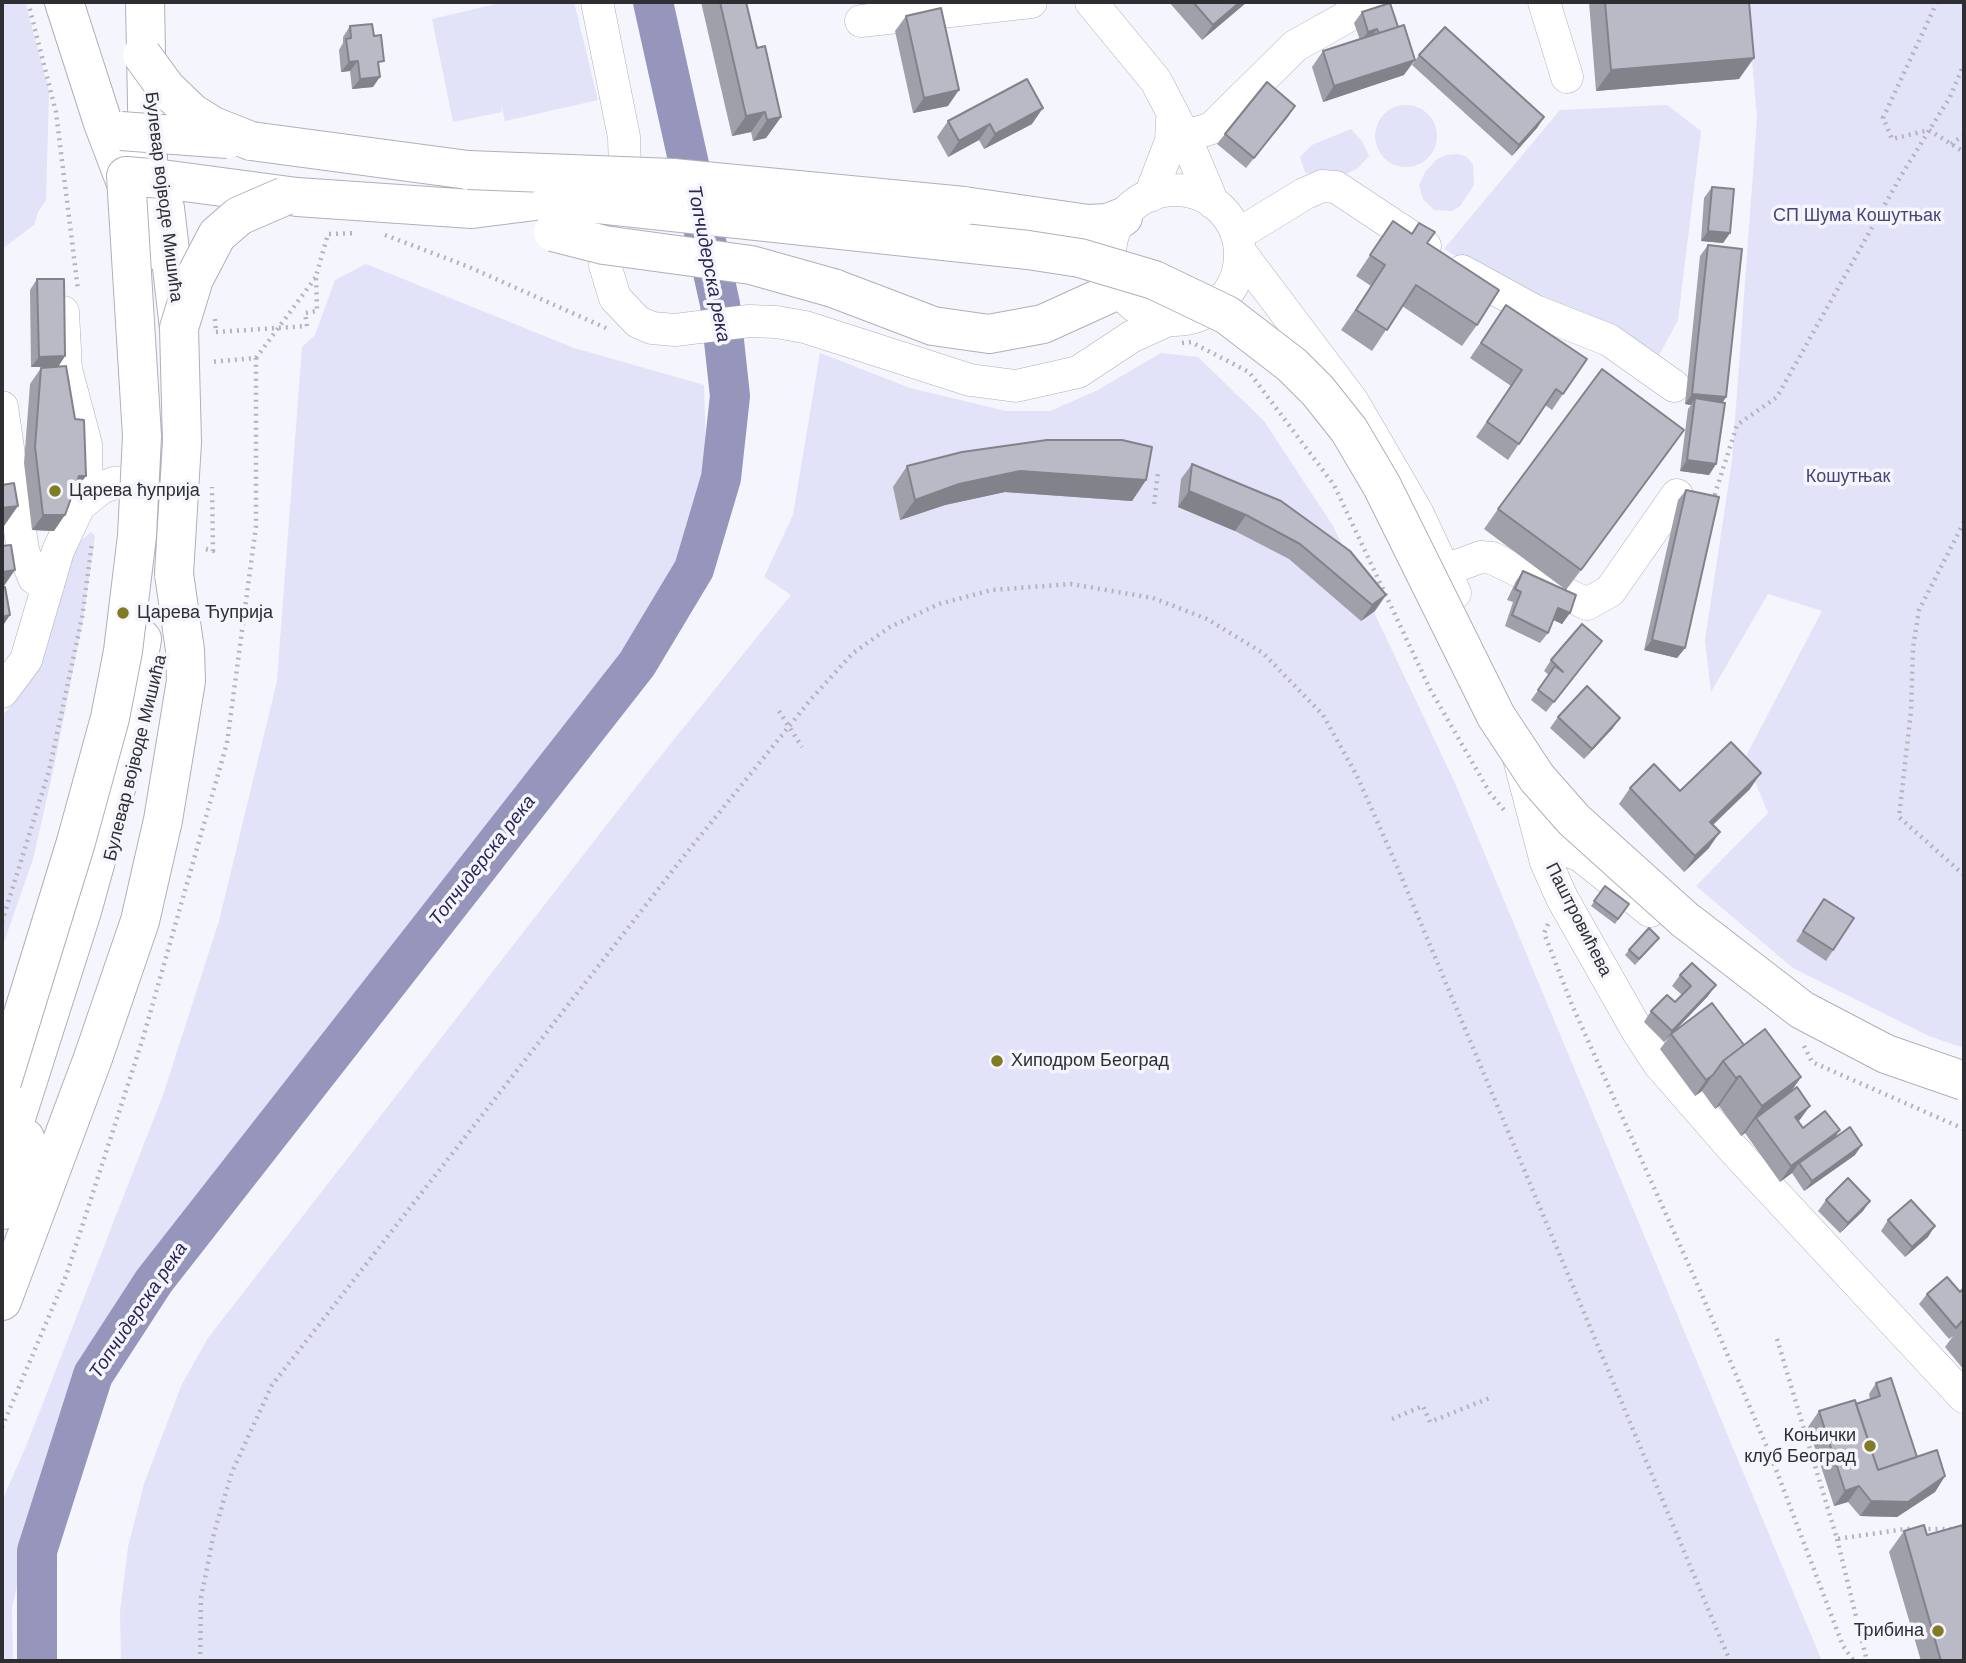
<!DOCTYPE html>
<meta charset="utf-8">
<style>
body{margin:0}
#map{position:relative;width:1966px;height:1663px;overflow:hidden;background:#f5f5fd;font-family:"DM Sans",sans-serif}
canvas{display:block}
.frame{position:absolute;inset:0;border:4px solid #2e2e33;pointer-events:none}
</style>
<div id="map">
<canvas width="1966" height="1663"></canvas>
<div class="frame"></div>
</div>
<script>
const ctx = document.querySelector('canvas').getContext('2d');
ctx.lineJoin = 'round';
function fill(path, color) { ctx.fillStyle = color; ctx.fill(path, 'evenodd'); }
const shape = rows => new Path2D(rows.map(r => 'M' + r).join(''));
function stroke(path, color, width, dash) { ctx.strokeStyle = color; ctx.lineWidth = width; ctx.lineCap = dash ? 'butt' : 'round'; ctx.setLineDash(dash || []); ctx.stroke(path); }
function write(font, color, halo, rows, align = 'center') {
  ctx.font = font + ' "DM Sans",sans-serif'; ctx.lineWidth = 7; ctx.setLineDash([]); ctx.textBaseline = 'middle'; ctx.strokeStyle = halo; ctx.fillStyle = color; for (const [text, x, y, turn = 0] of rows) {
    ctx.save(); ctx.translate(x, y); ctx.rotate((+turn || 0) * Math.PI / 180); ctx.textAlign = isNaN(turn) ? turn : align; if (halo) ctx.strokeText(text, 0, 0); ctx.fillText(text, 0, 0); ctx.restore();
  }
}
fill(shape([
 [2,2,25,2,49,91,46,200,38,212,34,225,2,249],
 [505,2,574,2,598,100,505,121,501,103,502,112,453,122,432,19],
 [1747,2,1964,2,1964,1048,1929,1036,1793,968,1696,886,1768,813,1745,758,1822,611,1768,594,1711,692,1705,640,1732,461,1757,118],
 '1375 136a31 31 0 1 1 62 0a31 31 0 1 1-62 0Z',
 [1667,105,1701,131,1678,320,1656,361,1503,284,1444,249,1560,110],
 [1351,129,1362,141,1369,156,1358,168,1335,180,1323,179,1305,172,1300,157,1312,145],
 [1458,154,1467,157,1473,165,1474,185,1460,206,1452,211,1434,210,1423,199,1419,185,1425,172,1436,160,1446,155],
 [366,264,574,348,704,385,708,521,578,723,358,1000,103,1332,85,1371,27,1546,12,1607,13,1661,2,1661,2,1501,27,1444,163,1095,219,921,277,681,302,347,315,335,335,280],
 [820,353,910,388,1006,411,1050,411,1096,391,1161,353,1198,357,1264,421,1333,526,1455,783,1822,1661,121,1661,120,1612,128,1547,144,1484,182,1384,208,1338,647,773,791,595,764,577,793,515],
 [91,532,95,536,83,619,54,767,33,859,2,948,2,716,16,700,77,544]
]), '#e2e2f9');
stroke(shape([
 [37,1661,37,1551,93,1375,154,1281,637,664,694,569,721,478,730,396,720,304,653,2]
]), '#9695bc', 40);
const minor = shape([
 [597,2,624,137,625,169,605,265,615,298,638,322,652,328,675,330,749,321,776,322,805,327,970,380,1016,386,1078,372,1131,337,1168,320],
 [1091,2,1156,81,1185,137,1213,203],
 [1544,2,1567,77],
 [861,21,1031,2],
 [1171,141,1212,128,1295,46,1373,2],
 '1110 255a65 65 0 1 1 130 0a65 65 0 1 1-130 0Z',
 [1150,196,1171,141,1172,120],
 [1237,235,1304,194,1322,186,1336,187,1425,246],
 [1240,252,1353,402,1417,512,1455,593],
 [1462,271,1535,311,1609,340,1674,386],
 [63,312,66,369,86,444,87,496],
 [2,407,23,551,34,578,48,586],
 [1445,570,1481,557,1492,558,1587,604,1610,591,1677,495],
 [2,692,26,660,58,551,79,506,101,488,114,483,153,484,153,493],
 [1518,755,1546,862,1562,898,1638,1032,1659,1064,1734,1150,1964,1397],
 [1541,840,1581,856,1650,911]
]);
const major = shape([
 [64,2,103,123,135,207],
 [145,2,148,154,146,251],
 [251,141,468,170,499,181],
 [162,179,297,197,472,209,551,199],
 [964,206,1088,224,1108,223,1123,217],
 [165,208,179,328],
 [833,288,933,326,989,334,1043,324,1120,289],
 [2,1162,82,911,117,785,142,639],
 [2,1210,25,1138],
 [2,1301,93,1058,140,921,150,877,163,820,186,681,185,650,174,574]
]);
stroke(minor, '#b0afbc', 33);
stroke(major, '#b0afbc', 40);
stroke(shape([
 [28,2,56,112,78,290],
 [1937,2,1883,118,1892,139,1929,130,1964,152],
 [1951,144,1964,135],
 [385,235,469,267,606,328],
 [215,319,216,332],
 [307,326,305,313,317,311,316,276,328,234,356,233],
 [1182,343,1191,342,1249,372,1334,485,1430,689,1490,793,1504,810],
 [256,358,316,277],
 [1709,497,1714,497,1737,425,1777,397,1902,174,1950,97,1964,64],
 [1154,504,1158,473],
 [1964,522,1919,610,1913,648,1911,711,1899,817,1964,875],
 [206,549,213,551,212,487],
 [779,711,802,747],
 [2,922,49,771,82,618,92,543],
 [1548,924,1544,933,1572,1005,1696,1281,1772,1459,1843,1646,1854,1661],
 [1804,1046,1812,1062,1964,1129],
 [1777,1339,1837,1539,1905,1529,1964,1529],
 [1392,1419,1423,1406,1430,1422,1492,1397],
 [2,1427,66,1276,143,1038,227,743,256,526,256,358,209,362],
 [1837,1539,1867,1661],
 [200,1661,201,1598,214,1533,232,1472,272,1385,684,856,812,698,853,653,890,627,939,604,992,590,1071,584,1153,598,1207,619,1263,653,1323,715,1357,776,1396,864,1730,1661]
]), '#b4b4bb', 4.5, [2, 5]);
stroke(minor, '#fff', 32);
stroke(major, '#fff', 38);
const majorBridge = shape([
 [142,55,166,88,192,113,213,126,251,141],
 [121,131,228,139],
 [468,170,673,178,964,206],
 [551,199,1028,250,1080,258,1154,280,1227,315,1292,365,1318,391,1349,430,1382,486,1496,716,1537,778,1574,820,1684,919,1802,1010,1886,1054,1964,1081],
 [553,232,604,245,751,265,833,288],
 [174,574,182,442,179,328,194,279,217,235,239,216,285,196],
 [2,1082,76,842,110,718,123,651,137,536,142,436,126,176,162,179]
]);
stroke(majorBridge, '#b0afbc', 40, []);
stroke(shape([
 [216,332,307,326]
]), '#b4b4bb', 4.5, [2, 5]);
stroke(majorBridge, '#fff', 38);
fill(shape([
 [701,2,746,2,757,48,781,117,766,138,753,141,751,132,732,136],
 [1169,2,1247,2,1202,40],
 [1589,2,1749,2,1739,79,1596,91],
 [1390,3,1404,75,1323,102,1312,67,1323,51,1360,40,1354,23,1362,12],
 [906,16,948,106,913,113,895,31],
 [350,26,379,69,373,87,352,89,350,71,341,72,339,50,343,43,343,37],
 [1419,55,1544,117,1537,128,1512,156,1412,65],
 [1295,106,1246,168,1217,144,1225,134],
 [948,121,1032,124,984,149,979,140,948,157,937,137],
 [1712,187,1730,233,1723,243,1701,241,1704,198],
 [1393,221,1427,243,1477,325,1462,346,1402,306,1372,351,1341,330,1371,286,1356,276],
 [1708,245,1726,397,1723,402,1716,464,1709,475,1680,471,1688,409,1691,405,1685,404,1700,256],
 [37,279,65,356,58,367,75,491,73,491,54,531,32,530,24,463,30,384,41,368,56,367,31,367,30,290],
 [1506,305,1587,359,1552,410,1545,405,1508,460,1476,437,1511,386,1470,358],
 [1670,450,1566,590,1484,529,1498,509],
 [1192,464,1350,551,1375,611,1361,621,1289,559,1235,531,1178,507,1181,479],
 [907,466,1146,480,1132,501,1005,492,945,505,900,520,893,487],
 [1686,490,1685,648,1677,658,1644,650,1678,500],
 [1523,571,1570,613,1562,624,1553,620,1548,633,1540,643,1505,626,1513,602,1507,600,1516,581],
 [1602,641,1546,712,1531,700,1549,675,1544,671,1551,660],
 [1558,717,1613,728,1584,759,1550,728],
 [1630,788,1680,791,1750,789,1713,825,1709,848,1684,872,1619,804],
 [1605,886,1629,904,1615,924,1591,906],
 [1824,899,1854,918,1826,961,1796,941],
 [1655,943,1635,965,1625,955,1629,950],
 [1680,975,1708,996,1674,1032,1744,1045,1801,1077,1791,1092,1799,1122,1803,1128,1834,1138,1855,1155,1804,1191,1792,1173,1780,1182,1745,1133,1741,1136,1719,1106,1715,1109,1702,1091,1695,1096,1660,1049,1670,1036,1664,1042,1644,1022,1651,1011,1675,1002,1682,995,1672,986],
 [1826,1200,1863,1211,1840,1233,1818,1211],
 [1888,1220,1928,1237,1905,1257,1881,1231],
 [1964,1288,1964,1370,1945,1347,1953,1336,1949,1339,1919,1304,1927,1294,1960,1292],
 [1876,1383,1917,1457,1945,1476,1935,1492,1897,1517,1860,1516,1848,1502,1834,1506,1808,1427,1819,1411,1856,1404,1870,1399,1869,1394],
 [1904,1531,1927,1535,1964,1661,1921,1661,1889,1552]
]), '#a0a0ab');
fill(shape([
 [1240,2,1247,2,1202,40,1213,25],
 [1377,29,1370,39,1360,42,1368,32],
 [1754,58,1739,79,1596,91,1611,70],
 [1415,60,1404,75,1323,102,1334,86],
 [358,61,350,71,341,72,349,62],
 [380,77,373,87,352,89,360,79],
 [959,90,948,106,913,113,924,98],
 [1295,106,1288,117,1246,168,1254,158],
 [1043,108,1032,124,984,149,995,134],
 [765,112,751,132,732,136,746,116],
 [781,117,766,138,753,141,767,120],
 [1544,117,1537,128,1512,156,1519,145],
 [990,124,979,140,948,157,959,141],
 [1708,231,1730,233,1723,243,1701,241],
 [65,356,58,367,31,367,39,357],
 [1692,394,1726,397,1719,408,1695,398,1691,405,1685,404],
 [1684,430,1670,450,1566,590,1581,570],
 [1687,460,1716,464,1709,475,1680,471],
 [1020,471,1146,480,1132,501,1005,492,945,505,900,520,915,500,959,484],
 [79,476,86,476,75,491,68,492],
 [1189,491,1246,515,1235,531,1178,507],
 [18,506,2,529,2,508],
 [43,515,65,515,54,531,32,530],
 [15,570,4,586,2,586,2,572],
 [1386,595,1375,611,1361,621,1372,605],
 [1558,608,1570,613,1562,624,1550,618],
 [10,615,2,627,2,617],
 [1652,640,1685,648,1677,658,1644,650],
 [1620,718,1613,728,1584,759,1592,749],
 [1761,773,1750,789,1699,838,1710,822],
 [1720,832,1709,848,1684,872,1695,856],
 [1716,985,1708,996,1664,1042,1672,1031],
 [1713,1075,1702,1091,1695,1096,1706,1080],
 [1740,1076,1719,1106,1715,1109,1736,1078],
 [1801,1077,1780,1107,1756,1118,1745,1133,1741,1136,1762,1106],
 [1810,1106,1799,1121,1784,1132,1795,1117],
 [1840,1130,1829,1146,1799,1163,1792,1173,1780,1182,1791,1166],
 [1862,1145,1855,1155,1804,1191,1812,1181],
 [1870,1201,1863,1211,1840,1233,1848,1223],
 [1935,1226,1928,1237,1905,1257,1912,1247],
 [1945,1476,1935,1492,1897,1517,1860,1516,1871,1501],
 [1859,1486,1848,1502,1834,1506,1845,1491]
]), '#82828b');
const building = shape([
 [720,2,746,2,757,48,765,46,781,117,767,120,765,112,746,116,720,2],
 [1193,2,1240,2,1213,25,1193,2],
 [1605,2,1749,2,1754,58,1611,70,1605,2],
 [1390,3,1398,27,1379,33,1377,29,1368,32,1362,12,1390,3],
 [941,8,959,90,924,98,906,16,941,8],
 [372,24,374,36,381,35,384,61,378,62,380,77,360,79,358,61,349,62,346,39,351,38,350,26,372,24],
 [1404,25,1415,60,1334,86,1323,51,1404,25],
 [1445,27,1544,117,1519,145,1419,55,1445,27],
 [1027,79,1043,108,995,134,990,124,959,141,948,121,1027,79],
 [1267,82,1295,106,1254,158,1225,134,1267,82],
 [1712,187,1734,189,1730,233,1708,231,1712,187],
 [1393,221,1412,234,1419,223,1435,232,1427,243,1499,290,1477,325,1416,285,1387,330,1356,310,1385,265,1370,255,1393,221],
 [1708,245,1742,249,1726,397,1692,394,1708,245],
 [37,279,64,279,65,356,39,357,37,279],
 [1506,305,1587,359,1563,394,1556,389,1519,444,1487,422,1522,370,1481,343,1506,305],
 [66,366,75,419,84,420,86,476,79,476,65,515,43,515,35,447,41,368,66,366],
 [1602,369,1684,430,1581,570,1498,509,1602,369],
 [1695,398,1725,403,1716,464,1687,460,1695,398],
 [1047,440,1122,440,1152,447,1146,480,1020,471,959,484,915,500,907,466,962,452,1047,440],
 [1192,464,1281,501,1350,551,1386,595,1372,605,1300,544,1246,515,1189,491,1192,464],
 [14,483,18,506,2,508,2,485,14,483],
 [1686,490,1719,497,1685,648,1652,640,1686,490],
 [11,545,15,570,2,572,2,546,11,545],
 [1523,571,1576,595,1570,613,1558,608,1548,633,1512,615,1521,592,1515,589,1523,571],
 [5,587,10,615,2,617,2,588,5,587],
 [1582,624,1602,641,1554,702,1538,690,1555,666,1563,672,1551,660,1582,624],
 [1587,686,1620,718,1592,749,1558,717,1587,686],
 [1731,742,1761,773,1710,822,1720,832,1695,856,1630,788,1654,764,1680,791,1731,742],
 [1605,886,1629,904,1618,919,1594,901,1605,886],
 [1824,899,1854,918,1833,950,1803,931,1824,899],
 [1649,928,1659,938,1639,959,1629,950,1649,928],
 [1692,963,1716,985,1672,1031,1651,1011,1667,995,1675,1002,1691,986,1680,975,1692,963],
 [1712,1003,1744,1045,1723,1061,1713,1075,1706,1080,1671,1034,1712,1003],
 [1765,1029,1801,1077,1762,1106,1740,1076,1736,1078,1723,1061,1765,1029],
 [1797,1087,1810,1106,1795,1117,1803,1128,1825,1111,1840,1130,1791,1166,1756,1118,1797,1087],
 [1850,1127,1862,1145,1812,1181,1799,1163,1850,1127],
 [1848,1178,1870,1201,1848,1223,1826,1200,1848,1178],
 [1911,1200,1935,1226,1912,1247,1888,1220,1911,1200],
 [1947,1277,1960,1292,1964,1288,1964,1319,1956,1328,1927,1294,1947,1277],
 [1891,1378,1917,1457,1878,1470,1856,1404,1880,1396,1876,1383,1891,1378],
 [1855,1400,1878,1470,1937,1450,1945,1476,1908,1502,1871,1501,1859,1486,1845,1491,1819,1411,1855,1400],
 [1924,1525,1927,1535,1963,1525,1964,1529,1964,1661,1941,1661,1904,1531,1924,1525]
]);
fill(building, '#babac7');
stroke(building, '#82828b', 2);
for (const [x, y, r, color] of [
 [55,491,7,"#807c23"],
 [123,613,7,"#807c23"],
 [997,1061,7,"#807c23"],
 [1870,1446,7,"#807c23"],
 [1938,1631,7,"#807c23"]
]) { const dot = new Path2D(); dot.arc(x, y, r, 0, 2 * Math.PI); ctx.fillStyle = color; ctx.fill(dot); stroke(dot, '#f5f5fd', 2.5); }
write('18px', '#2e2e33', '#f5f5fd', [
 ["Булевар војводе Мишића",163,197,83],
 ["Булевар војводе Мишића",136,758,-76],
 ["Паштровићева",1578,920,63]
]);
write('18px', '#4a447a', '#f5f5fd', [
 ["СП Шума Кошутњак",1857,216],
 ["Кошутњак",1848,477]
]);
write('18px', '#2e2e33', '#f5f5fd', [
 ["Царева ћуприја",69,491],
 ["Царева Ћуприја",137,613],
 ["Хиподром Београд",1011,1061],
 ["Коњички",1856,1436,"right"],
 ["клуб Београд",1856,1457,"right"],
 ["Трибина",1924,1631,"right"]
], 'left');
write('italic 19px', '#2b2456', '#f5f5fd', [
 ["Топчидерска река",708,264,79],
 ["Топчидерска река",483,861,-52],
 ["Топчидерска река",139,1311,-56]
]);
</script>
